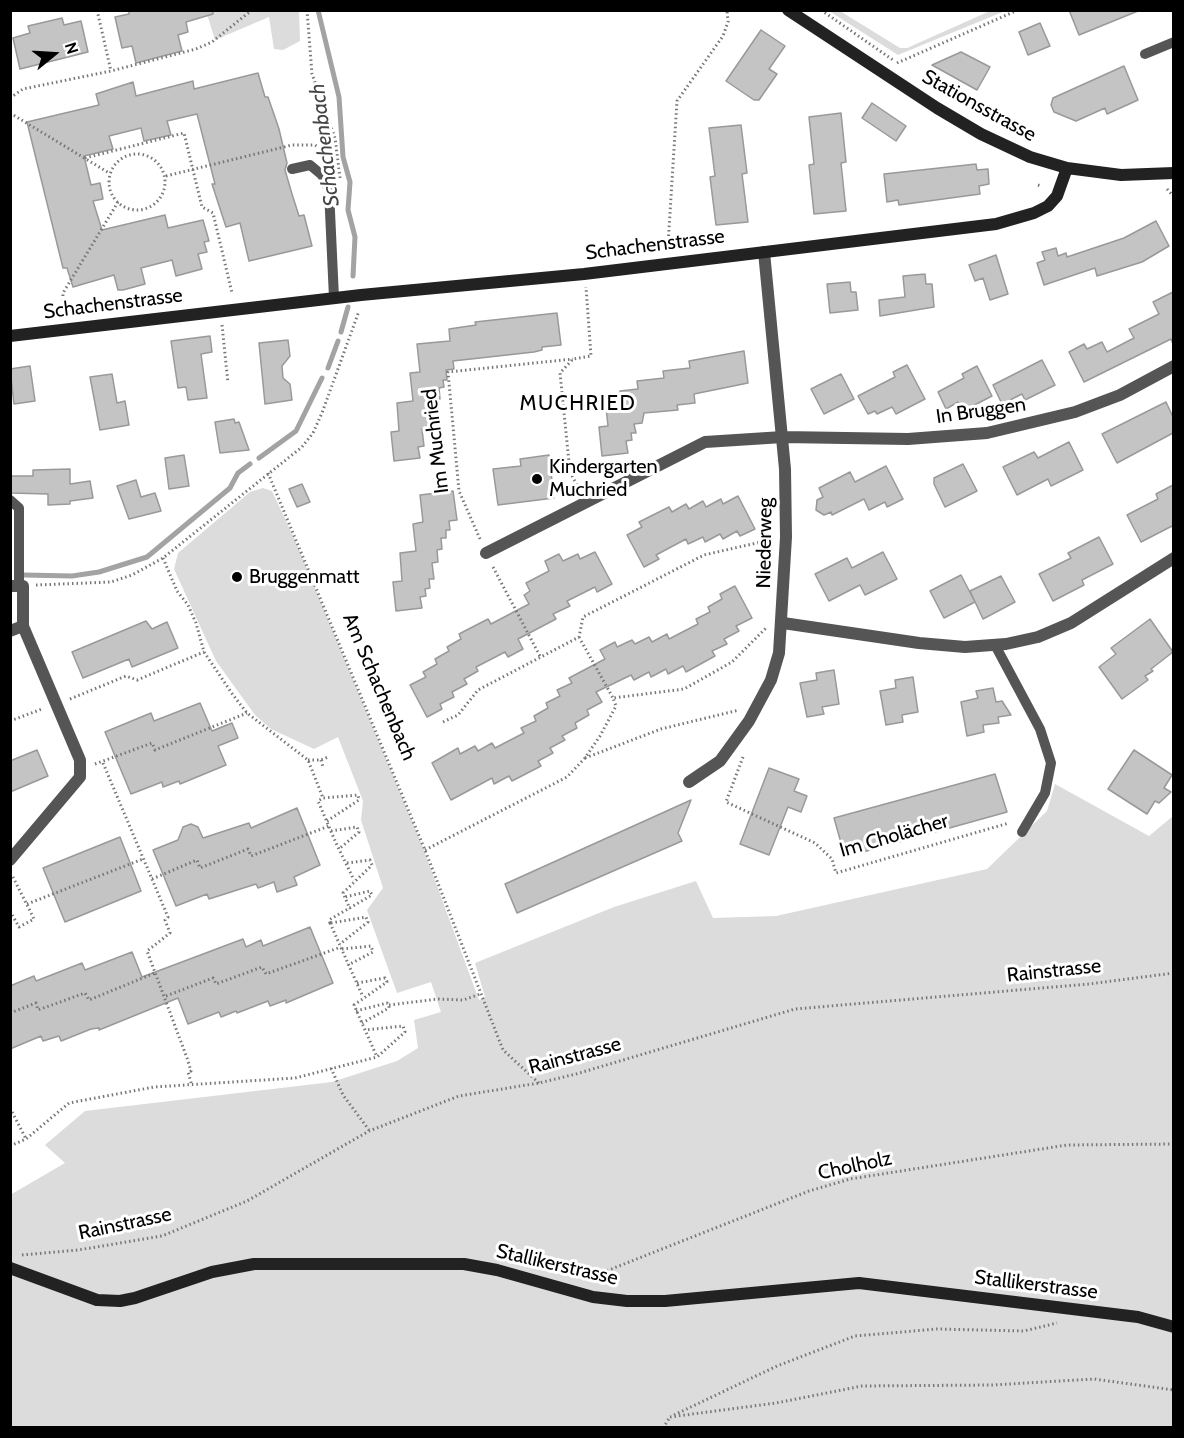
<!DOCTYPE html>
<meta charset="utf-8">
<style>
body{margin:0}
#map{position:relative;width:1184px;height:1438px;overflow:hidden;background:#fff;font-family:Cabin,sans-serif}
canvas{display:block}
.frame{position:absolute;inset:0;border:12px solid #000;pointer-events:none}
.north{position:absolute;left:24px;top:24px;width:60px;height:60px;-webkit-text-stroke:4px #fff;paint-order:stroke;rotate:72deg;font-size:16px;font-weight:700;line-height:24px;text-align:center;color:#000}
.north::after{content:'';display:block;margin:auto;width:21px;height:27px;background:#000;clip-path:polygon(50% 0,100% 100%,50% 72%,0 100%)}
</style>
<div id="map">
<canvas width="1184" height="1438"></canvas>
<div class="frame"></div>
<div class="north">N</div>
</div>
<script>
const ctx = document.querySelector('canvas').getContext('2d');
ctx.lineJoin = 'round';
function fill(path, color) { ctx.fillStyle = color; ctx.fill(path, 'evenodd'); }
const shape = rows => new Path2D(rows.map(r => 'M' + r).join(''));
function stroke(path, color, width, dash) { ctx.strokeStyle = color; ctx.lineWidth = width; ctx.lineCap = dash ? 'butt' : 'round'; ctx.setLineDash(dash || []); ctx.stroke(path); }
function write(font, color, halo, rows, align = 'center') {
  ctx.font = font + ' Cabin,sans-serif'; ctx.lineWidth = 6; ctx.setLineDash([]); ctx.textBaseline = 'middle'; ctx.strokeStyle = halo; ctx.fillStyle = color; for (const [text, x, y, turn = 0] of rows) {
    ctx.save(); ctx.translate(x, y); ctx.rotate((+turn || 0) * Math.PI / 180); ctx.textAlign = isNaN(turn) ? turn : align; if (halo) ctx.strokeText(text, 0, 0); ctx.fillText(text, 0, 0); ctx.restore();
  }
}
fill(shape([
 [206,11,299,11,300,41,283,50,274,49,269,17,215,40],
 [829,11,840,11,900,48,907,48,990,11,1005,11,898,55],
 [263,488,272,491,295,540,422,845,479,1000,485,997,475,963,614,907,696,881,713,918,776,916,987,869,1047,811,1055,784,1149,836,1173,816,1173,1427,11,1427,10,1195,65,1163,45,1145,85,1111,332,1082,397,1061,418,1048,414,1020,441,1012,431,982,397,993,367,910,383,888,361,820,363,801,338,737,314,749,271,729,255,715,216,661,174,569,178,553,250,492]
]), '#dcdcdc');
stroke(shape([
 [318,10,339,97,343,157,350,182,348,210,355,237,353,276],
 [341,332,348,307],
 [328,368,338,341],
 [259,458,296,431,322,378],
 [24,575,72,576,99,572,147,557,230,488,238,473,250,464]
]), '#a3a3a3', 5);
const building = shape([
 [129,10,213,10,213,14,186,22,188,32,178,35,182,51,136,63,132,46,122,48,115,17,129,14,129,10],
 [1069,10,1137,10,1138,11,1079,35,1069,10],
 [62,18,64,25,81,21,88,52,20,69,13,38,30,33,28,26,62,18],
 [1040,23,1050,46,1028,55,1019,32,1040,23],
 [761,30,785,46,769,69,777,74,759,100,754,100,726,81,761,30],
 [961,52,990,67,977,90,932,65,961,52],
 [1124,66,1138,100,1107,114,1105,108,1076,121,1054,112,1051,105,1053,98,1124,66],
 [258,73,265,97,268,97,279,129,287,163,285,170,292,194,299,216,304,215,312,246,249,261,240,223,226,227,212,184,215,184,197,114,167,121,171,135,144,141,141,128,109,136,113,149,84,156,91,185,100,183,103,199,93,201,102,230,165,215,168,228,203,220,209,241,204,242,207,252,198,254,202,269,176,276,172,260,141,268,145,284,123,290,118,290,114,275,73,287,67,268,63,268,27,122,99,105,96,94,133,82,136,96,193,81,194,89,258,73],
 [872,103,906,126,896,141,862,118,872,103],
 [841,113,846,162,841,163,846,211,814,214,809,165,814,164,809,117,841,113],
 [741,125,747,173,742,174,748,222,716,225,710,177,715,176,709,128,741,125],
 [976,164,977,170,988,169,989,184,979,186,980,194,899,205,898,200,887,202,884,174,976,164],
 [1156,221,1169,246,1142,262,1097,276,1095,268,1044,285,1037,263,1045,260,1042,252,1056,248,1058,256,1066,253,1067,257,1124,238,1156,221],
 [996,255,1008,294,990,300,983,278,975,281,969,265,996,255],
 [925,274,926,284,932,284,934,307,880,316,879,300,905,297,903,276,925,274],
 [850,282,851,292,856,292,858,310,830,313,827,284,850,282],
 [1173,292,1173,344,1171,339,1084,382,1069,352,1084,344,1087,349,1102,342,1107,352,1134,338,1129,329,1159,314,1153,302,1173,292],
 [557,313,561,345,542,347,542,350,534,352,453,361,454,369,446,370,447,380,443,380,444,387,439,388,440,399,434,400,435,412,430,413,432,428,422,429,424,446,418,447,420,458,394,461,391,432,399,431,397,403,413,401,410,373,420,372,417,344,450,341,449,329,476,325,475,322,557,313],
 [210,336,212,352,201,354,207,398,188,400,186,387,178,388,171,341,210,336],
 [288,340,290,356,282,366,283,378,290,384,292,400,265,404,259,343,288,340],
 [744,351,748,383,694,394,695,403,677,405,678,410,644,413,642,423,634,424,636,433,631,433,632,440,626,441,628,453,602,456,599,427,608,426,605,398,621,396,620,391,638,389,637,381,664,378,663,371,690,368,689,361,744,351],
 [1042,360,1055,385,1025,400,1022,394,1002,404,993,385,1042,360],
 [907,365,925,399,896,414,892,407,877,414,875,411,868,414,858,396,895,377,893,372,907,365],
 [30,366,35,401,14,404,10,369,30,366],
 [977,366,992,396,963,411,958,402,946,409,938,392,964,378,962,374,977,366],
 [112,374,117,403,125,401,129,425,100,430,90,377,112,374],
 [841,374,854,399,824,414,811,389,841,374],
 [1166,402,1173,417,1173,433,1117,463,1102,434,1166,402],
 [234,419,235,423,239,422,249,450,220,453,215,422,234,419],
 [1069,442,1083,470,1051,486,1048,479,1017,495,1003,467,1034,452,1038,458,1069,442],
 [184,455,189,486,169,489,165,458,184,455],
 [549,455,554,498,498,505,493,469,521,466,520,459,549,455],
 [963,464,977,491,945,507,934,484,934,478,963,464],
 [886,466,903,499,887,507,885,502,869,510,864,499,832,515,831,512,824,515,816,510,817,500,823,497,819,488,850,472,855,482,886,466],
 [70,469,70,484,90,481,93,498,70,501,70,504,48,505,48,494,10,493,10,476,33,476,33,470,70,469],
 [136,480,141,497,155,493,161,511,129,519,117,486,136,480],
 [302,484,310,502,297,507,289,489,302,484],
 [1173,485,1173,528,1172,526,1141,542,1127,515,1158,499,1156,494,1173,485],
 [453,491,457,520,449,521,450,530,446,530,446,538,441,538,442,549,437,550,438,562,432,563,434,579,429,579,430,588,425,589,426,596,420,597,422,608,396,611,393,582,402,581,400,553,416,551,413,524,423,522,420,495,453,491],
 [738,496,755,529,740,536,737,531,723,539,720,534,705,542,703,537,688,544,686,539,656,555,659,559,644,567,627,535,642,527,639,522,669,507,672,512,686,504,689,509,703,501,706,507,721,499,723,504,738,496],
 [1099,537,1113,564,1082,580,1084,585,1053,601,1039,574,1071,558,1068,553,1099,537],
 [595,552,612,584,597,592,595,587,567,601,570,606,553,614,556,619,518,639,523,649,508,657,505,652,476,667,478,671,464,679,467,684,452,692,454,697,440,704,442,709,427,717,410,685,426,677,423,672,437,664,435,659,449,651,447,647,461,639,459,634,488,619,491,624,529,604,524,595,530,591,526,583,549,571,545,561,559,554,563,561,578,554,580,559,595,552],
 [883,552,897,579,865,595,860,585,829,601,815,574,847,558,852,568,883,552],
 [961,575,975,602,944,618,930,591,961,575],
 [1001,576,1015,602,983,619,970,591,1001,576],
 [735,586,752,618,736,626,739,631,724,639,727,644,712,651,715,656,686,672,683,666,668,674,666,669,651,677,649,672,634,680,631,675,596,692,602,702,587,710,589,715,575,723,577,728,562,736,565,740,550,748,553,753,538,761,541,766,512,781,509,776,494,784,492,778,451,800,432,763,458,748,460,754,475,746,478,751,492,743,495,748,524,733,521,728,536,721,534,716,548,708,546,703,560,696,557,690,572,683,569,678,605,659,600,650,615,642,617,647,632,640,635,644,649,637,652,642,667,634,669,639,698,624,696,619,710,612,708,607,722,599,720,594,735,586],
 [1150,619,1173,652,1151,669,1153,671,1145,676,1148,680,1122,699,1099,667,1116,654,1111,648,1150,619],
 [146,621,152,629,167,622,178,648,132,667,129,659,83,678,72,652,146,621],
 [834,670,839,704,822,707,824,714,807,717,800,683,817,680,816,673,834,670],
 [913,677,918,712,902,715,903,722,886,725,880,691,896,688,895,680,913,677],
 [993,688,996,702,1002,701,1011,715,998,717,999,723,983,725,984,732,967,736,961,702,978,698,976,691,993,688],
 [200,703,212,731,232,723,238,738,218,746,226,765,180,784,179,781,163,787,162,782,131,794,105,732,151,713,154,721,200,703],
 [37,750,48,776,10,792,10,761,37,750],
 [1134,750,1172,775,1164,788,1171,792,1159,803,1155,801,1147,814,1108,789,1134,750],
 [769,768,799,779,794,791,807,796,801,812,788,807,769,855,740,844,769,768],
 [995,774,1007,812,845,857,834,818,995,774],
 [691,800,678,833,682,841,517,913,505,884,691,800],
 [297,808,320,865,294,877,297,885,277,892,274,882,258,888,256,884,209,899,207,894,176,906,153,850,178,840,183,827,191,824,198,827,203,838,249,823,251,828,297,808],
 [120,837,141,891,65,922,43,868,120,837],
 [310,927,333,983,286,1003,286,1000,270,1006,268,1001,237,1013,236,1011,221,1017,219,1012,188,1024,178,998,99,1030,99,1028,91,1029,61,1041,59,1036,43,1041,41,1036,10,1049,10,986,34,976,36,981,82,963,85,970,132,952,142,977,243,939,246,947,261,940,263,946,310,927]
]);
fill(building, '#c4c4c4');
stroke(building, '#999', 1.5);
stroke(shape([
 [97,10,111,71],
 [307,10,312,74,335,138,340,178],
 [821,10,893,60],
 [897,63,1018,10],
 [10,98,23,89,111,71,196,49,212,42,252,10],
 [10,113,109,173],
 [321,149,335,138],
 '109 182a28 28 0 1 1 56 0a28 28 0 1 1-56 0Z',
 [85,158,184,133,202,207,213,213,232,293],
 [166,176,292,145,315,145,321,149,325,158],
 [1038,185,1041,186],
 [1167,189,1174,197],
 [668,245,677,101,723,36,728,22,727,10],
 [62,314,63,293,118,202],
 [222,325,228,383],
 [268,473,425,850,503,1050,539,1083],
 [579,489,570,472,560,373,573,359,591,356,586,287],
 [480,539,459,491,448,372,573,359],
 [163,558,177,591,188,605,196,623,204,652,233,695,247,713,308,760,323,798],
 [493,567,541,658],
 [36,585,111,582,132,575,163,558,302,447,313,433,322,413,359,311],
 [579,637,613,698],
 [70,699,126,676,137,680,204,652],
 [10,721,42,709],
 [443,722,458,715,478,690,579,637,583,617,704,555,770,540],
 [743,757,726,802,815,843,832,859,836,873,1009,823],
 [585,758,661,729,739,710],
 [308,760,321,760,328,757],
 [321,760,323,767],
 [103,763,168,917,165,920,170,933,147,951,187,1058,191,1071,188,1072,192,1086],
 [95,764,152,743,155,750,247,713],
 [327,821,359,800,358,795,323,798,318,801,336,843,354,880],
 [331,831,357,827,359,832,339,849],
 [425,850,567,777,585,758,600,736,616,706,613,698,684,689,732,662,766,628],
 [347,863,370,860,372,865,343,893,350,909],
 [152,879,197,860,200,868,248,849,251,856,329,826],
 [27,904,143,859],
 [10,911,19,927,34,919,12,875],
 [330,923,329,920,372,895,370,891,345,897],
 [330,923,363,997],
 [331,923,366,917,368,922,340,944],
 [342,949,371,946,373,952,348,965],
 [357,983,385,978,387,982,354,1005,377,1057],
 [166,996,213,978,216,984,262,967,266,974,341,947],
 [389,1005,438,999,463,1000,480,994],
 [356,1011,387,1003,389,1005,389,1008,362,1023],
 [10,1013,36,1003,38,1010,85,993,89,1000,155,973],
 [331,1068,343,1095,369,1130],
 [10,1108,26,1139],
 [10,1146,26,1139,69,1103,154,1087,295,1078,377,1057,405,1032,403,1026,365,1030],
 [22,1255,78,1250,162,1236,247,1201,369,1131,459,1096,539,1083,576,1074,795,1009,1089,984,1174,973],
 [586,1279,809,1191,850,1179,1067,1145,1174,1144],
 [674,1415,777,1366,855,1336,937,1329,1024,1331,1057,1323],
 [670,1417,776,1403,862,1386,992,1385,1094,1379,1174,1390],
 [663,1428,670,1417]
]), '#777', 3, [1.5, 3]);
stroke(shape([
 [1145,54,1174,42],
 [292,169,310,165,322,175,329,190,334,298],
 [10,500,19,508,19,586],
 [995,645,1040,729,1051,763,1045,793,1022,832]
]), '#555', 10);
stroke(shape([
 [486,553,705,442,783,437,908,439,987,433,1075,412,1120,395,1174,366],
 [10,586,23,586,23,626],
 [783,623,919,643,965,647,1006,644,1038,637,1071,623,1174,558],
 [10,631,23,626,80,760,80,777,10,860],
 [689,782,720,761,749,721,771,680,779,653,786,537,785,469,764,252]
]), '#555', 12);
stroke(shape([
 [788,10,937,108,981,134,1030,157,1067,168,1121,175,1174,173],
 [10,336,361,295,584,274,996,224,1034,213,1048,206,1057,196,1067,168],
 [10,1268,97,1300,120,1301,135,1298,212,1272,254,1264,464,1264,497,1270,593,1297,627,1301,665,1301,859,1283,1138,1317,1174,1327]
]), '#222', 12);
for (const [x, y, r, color] of [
 [537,479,6,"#000"],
 [237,577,6,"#000"]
]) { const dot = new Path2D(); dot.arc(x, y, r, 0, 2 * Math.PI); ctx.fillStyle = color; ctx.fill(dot); stroke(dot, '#fff', 2); }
write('20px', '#000', '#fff', [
 ["Stationsstrasse",979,106,29],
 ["Schachenstrasse",655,245,-7],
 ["Schachenstrasse",113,304,-7],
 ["In Bruggen",981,411,-8],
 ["Im Muchried",436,441,-97],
 ["Niederweg",765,543,-89],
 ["Am Schachenbach",379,687,67],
 ["Im Cholächer",894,836,-16],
 ["Rainstrasse",1054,971,-6],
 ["Rainstrasse",575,1056,-15],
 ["Cholholz",855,1166,-12],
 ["Rainstrasse",125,1224,-12],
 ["Stallikerstrasse",557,1265,13],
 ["Stallikerstrasse",1036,1285,7]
]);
write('20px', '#000', '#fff', [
 ["Kindergarten",549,467],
 ["Muchried",549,490],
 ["Bruggenmatt",249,577]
], 'left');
write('italic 21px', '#444', '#fff', [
 ["Schachenbach",325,145,-97]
]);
ctx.letterSpacing = '1.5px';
write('21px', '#000', '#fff', [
 ["MUCHRIED",578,404]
]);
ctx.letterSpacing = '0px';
</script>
